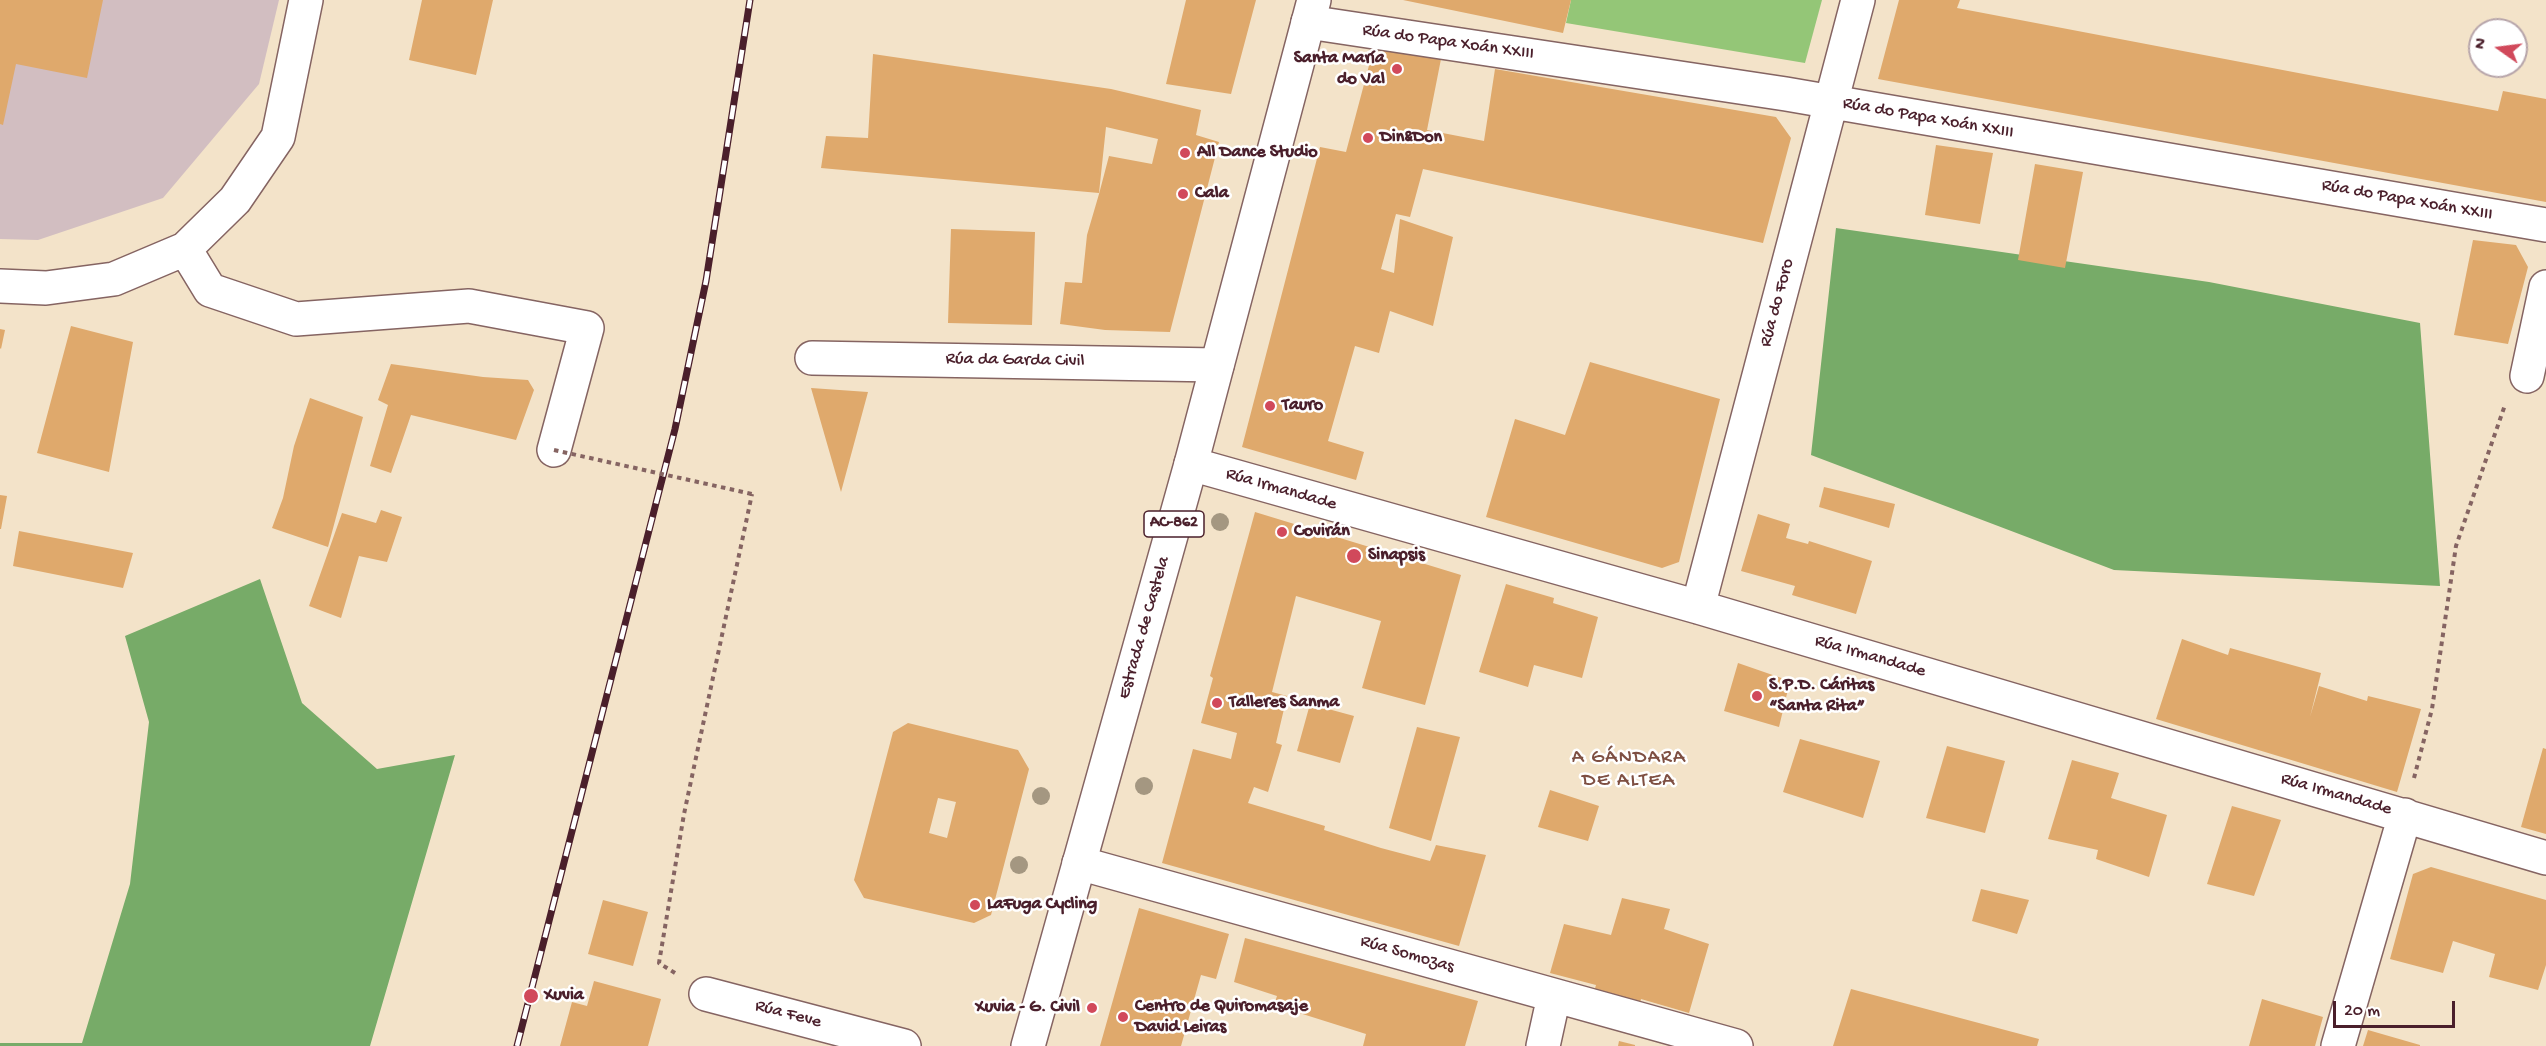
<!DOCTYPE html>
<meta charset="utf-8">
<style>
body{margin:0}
#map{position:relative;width:2546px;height:1046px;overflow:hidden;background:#f3e3c9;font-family:"Gochi Hand",sans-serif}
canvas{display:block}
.north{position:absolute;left:2468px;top:18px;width:60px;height:60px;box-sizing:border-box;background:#fff;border:2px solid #b7a5aa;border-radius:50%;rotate:284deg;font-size:16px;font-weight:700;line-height:24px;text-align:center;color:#4a1f2b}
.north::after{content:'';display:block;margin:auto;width:21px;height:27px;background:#d1495b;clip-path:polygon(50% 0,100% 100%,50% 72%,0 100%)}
.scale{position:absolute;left:2333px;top:1001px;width:122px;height:27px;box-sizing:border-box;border:3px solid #4a1f2b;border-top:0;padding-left:8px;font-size:18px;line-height:21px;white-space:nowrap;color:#4a1f2b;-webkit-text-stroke:4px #fff;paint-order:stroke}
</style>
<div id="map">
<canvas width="2546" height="1046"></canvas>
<div class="north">N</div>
<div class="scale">20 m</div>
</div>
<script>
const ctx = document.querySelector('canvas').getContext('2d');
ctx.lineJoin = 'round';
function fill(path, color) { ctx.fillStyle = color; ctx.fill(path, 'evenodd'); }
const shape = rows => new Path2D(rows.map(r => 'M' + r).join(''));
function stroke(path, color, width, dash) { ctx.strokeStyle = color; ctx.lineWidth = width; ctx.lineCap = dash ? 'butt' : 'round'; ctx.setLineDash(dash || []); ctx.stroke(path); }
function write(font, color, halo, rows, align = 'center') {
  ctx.font = font + ' "Gochi Hand",sans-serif'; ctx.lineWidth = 5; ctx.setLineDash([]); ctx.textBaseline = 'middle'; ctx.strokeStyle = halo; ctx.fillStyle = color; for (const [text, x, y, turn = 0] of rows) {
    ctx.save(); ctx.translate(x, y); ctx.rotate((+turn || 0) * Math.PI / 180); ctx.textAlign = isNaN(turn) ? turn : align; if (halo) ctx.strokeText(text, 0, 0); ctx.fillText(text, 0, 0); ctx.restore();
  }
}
fill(shape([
 [0,0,279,0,259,84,163,198,38,240,0,239]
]), '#d2bec1');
fill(shape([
 [1571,0,1822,0,1805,63,1566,23]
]), '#94c677');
fill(shape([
 [1836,228,2209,282,2420,323,2440,586,2114,570,1811,455],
 [260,579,302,703,377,769,455,755,370,1046,0,1046,0,1043,82,1043,130,884,149,722,125,636]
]), '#77ab68');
fill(shape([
 [0,0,103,0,87,78,16,64,3,125,0,124],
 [422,0,493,0,476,75,409,60],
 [1186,0,1256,0,1231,94,1166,84],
 [1403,0,1571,0,1563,33],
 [1899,0,1960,0,1957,8,2498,111,2503,91,2546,99,2546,202,1878,79],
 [1385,50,1441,59,1427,130,1484,141,1495,69,1776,117,1791,138,1763,243,1423,169,1410,217,1396,214,1381,269,1394,273,1400,219,1453,237,1433,326,1390,311,1379,353,1355,346,1328,441,1364,452,1356,480,1242,447,1320,147,1346,152,1371,58],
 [873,54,1111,89,1201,110,1196,135,1219,142,1170,332,1105,330,1060,324,1065,282,1082,283,1087,235,1099,194,1109,156,1152,164,1158,139,1106,127,1099,193,821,168,826,136,868,138],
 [1936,145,1993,153,1980,224,1925,215],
 [2035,164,2083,172,2065,268,2018,260],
 [951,229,1035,232,1032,325,948,323],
 [2473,240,2516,245,2528,267,2508,344,2454,335],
 [71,326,133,342,109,472,37,453],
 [0,329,5,330,1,349,0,348],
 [1590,362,1720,399,1679,562,1662,568,1486,517,1515,419,1565,435],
 [391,364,483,377,528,380,534,390,516,440,411,415,391,473,370,466,388,405,378,400],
 [811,388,868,392,841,492],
 [310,398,363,417,328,547,272,528,283,498,294,446],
 [1824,487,1895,504,1889,528,1819,507],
 [0,495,7,496,1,529,0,529],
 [381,510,402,517,387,562,359,556,341,618,309,606,342,513,376,523],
 [1255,512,1461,575,1425,705,1362,688,1381,621,1296,596,1272,692,1287,696,1276,743,1282,745,1268,792,1254,787,1248,803,1325,826,1324,830,1381,848,1430,861,1436,845,1486,855,1459,946,1162,863,1193,749,1231,759,1237,733,1201,723,1213,678,1210,676],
 [1758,514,1790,524,1786,538,1808,544,1809,541,1872,561,1856,614,1792,595,1795,586,1741,571],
 [19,531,133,553,123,588,13,566],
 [1506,584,1554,598,1553,603,1598,617,1582,678,1534,665,1528,687,1479,672],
 [2182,639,2228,655,2230,648,2321,673,2310,717,2319,686,2367,701,2368,696,2421,709,2397,792,2156,719],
 [1738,663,1790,681,1779,727,1724,711],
 [1310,704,1354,716,1340,763,1297,751],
 [908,723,1018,750,1029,769,991,915,974,923,864,898,854,880,893,732],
 [938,798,956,802,947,838,929,833],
 [1417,727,1460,737,1431,841,1389,828],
 [1800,739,1880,761,1863,818,1783,792],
 [1947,746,2005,761,1985,833,1926,818],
 [2543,748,2546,749,2546,834,2521,827],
 [2072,760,2119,773,2111,798,2167,815,2149,877,2096,859,2098,850,2048,839],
 [1550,790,1599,806,1588,841,1538,827],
 [2232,806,2281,820,2254,896,2207,884],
 [2431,867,2546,900,2546,965,2538,990,2489,977,2495,954,2453,941,2443,973,2390,959,2413,874],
 [1981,889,2029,900,2017,934,1972,921],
 [1622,898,1670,909,1664,929,1709,944,1689,1013,1641,999,1639,1007,1594,992,1598,978,1596,985,1550,973,1564,924,1611,935],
 [603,900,648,912,633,966,588,954],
 [1139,908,1229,934,1216,979,1201,975,1181,1046,1100,1046],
 [1245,938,1478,1001,1465,1046,1363,1046,1366,1034,1274,1005,1277,996,1234,982],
 [594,981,661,999,648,1046,560,1046,572,1002,587,1006],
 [1851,989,2039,1039,2037,1046,1833,1046],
 [2262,999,2323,1017,2315,1046,2249,1046],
 [2368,1030,2420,1045,2420,1046,2363,1046],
 [1619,1041,1635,1045,1635,1046,1618,1046]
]), '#dfa96c');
const minor = shape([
 [1308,22,1786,94,2546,225],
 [185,249,210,290,296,319,469,306,587,328,554,450],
 [0,286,46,288,114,279,185,249,235,200,278,137,306,0],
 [812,358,1217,365],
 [2527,376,2546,287],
 [1191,464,1698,607,2546,858],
 [1698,607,1858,0],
 [1079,863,1736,1046],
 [706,994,904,1046],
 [1543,1046,1554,996],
 [2338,1046,2405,815]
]);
const major = shape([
 [1028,1046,1191,464,1314,0]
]);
stroke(minor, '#856462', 36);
stroke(major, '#856462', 36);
stroke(shape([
 [2414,778,2432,709,2456,546,2505,405],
 [675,973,659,963,684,814,752,494]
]), '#856462', 4, [4.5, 4.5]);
stroke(minor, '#fff', 33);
stroke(major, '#fff', 33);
const rail = shape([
 [517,1046,675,429,706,281,750,0]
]);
stroke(rail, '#4a1f2b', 7);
stroke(rail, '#fff', 4.5, [14]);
stroke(shape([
 [554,450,752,494]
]), '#856462', 4, [4.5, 4.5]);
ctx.fillStyle = '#a49781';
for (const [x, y] of [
 [1220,522],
 [1144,786],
 [1041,796],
 [1019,865]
]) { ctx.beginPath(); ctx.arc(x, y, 9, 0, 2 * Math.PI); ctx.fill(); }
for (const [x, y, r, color] of [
 [1397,69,6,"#d1495b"],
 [1368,138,6,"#d1495b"],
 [1185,153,6,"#d1495b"],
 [1183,194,6,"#d1495b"],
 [1270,406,6,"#d1495b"],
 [1282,532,6,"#d1495b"],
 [1354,556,8,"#d1495b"],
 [1757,696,6,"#d1495b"],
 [1217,703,6,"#d1495b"],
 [975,905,6,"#d1495b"],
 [531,996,8,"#d1495b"],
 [1092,1008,6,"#d1495b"],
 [1123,1017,6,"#d1495b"]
]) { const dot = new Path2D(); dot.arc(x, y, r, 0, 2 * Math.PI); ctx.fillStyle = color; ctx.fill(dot); stroke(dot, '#fff', 2); }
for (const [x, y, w] of [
 [1174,524,60]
]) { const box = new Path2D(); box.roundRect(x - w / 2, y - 13, w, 26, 4.5); ctx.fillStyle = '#fff'; ctx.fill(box); stroke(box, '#4a1f2b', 1.5); }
write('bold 16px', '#4a1f2b', null, [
 ["AC-862",1174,524]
]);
write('18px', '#4a1f2b', '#fff', [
 ["Rúa do Papa Xoán XXIII",1448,43,8],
 ["Rúa do Papa Xoán XXIII",1928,119,10],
 ["Rúa do Papa Xoán XXIII",2407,201,10],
 ["Rúa do Foro",1778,303,-75],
 ["Rúa da Garda Civil",1015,361,1],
 ["Rúa Irmandade",1281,490,16],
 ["Estrada de Castela",1145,628,-74],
 ["Rúa Irmandade",1870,657,16],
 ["Rúa Irmandade",2336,795,16],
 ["Rúa Somozas",1407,955,16],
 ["Rúa Feve",788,1015,15]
]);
write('bold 18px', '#4a1f2b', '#fff', [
 ["Santa María",1385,59,"right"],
 ["do Val",1385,80,"right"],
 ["Din&Don",1380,138],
 ["All Dance Studio",1197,153],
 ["Cala",1195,194],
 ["Tauro",1282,406],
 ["Covirán",1294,532],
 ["Sinapsis",1368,556],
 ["S.P.D. Cáritas",1769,686],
 ["“Santa Rita”",1769,707],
 ["Talleres Sanma",1229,703],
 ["LaFuga Cycling",987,905],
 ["Xuvia",544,996],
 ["Centro de Quiromasaje",1135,1007],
 ["David Leiras",1135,1028],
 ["Xuvia - G. Civil",1080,1008,"right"]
], 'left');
ctx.letterSpacing = '1.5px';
write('20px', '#7e4f42', '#fff', [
 ["A GÁNDARA",1629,759],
 ["DE ALTEA",1629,782]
]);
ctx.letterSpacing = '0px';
</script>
